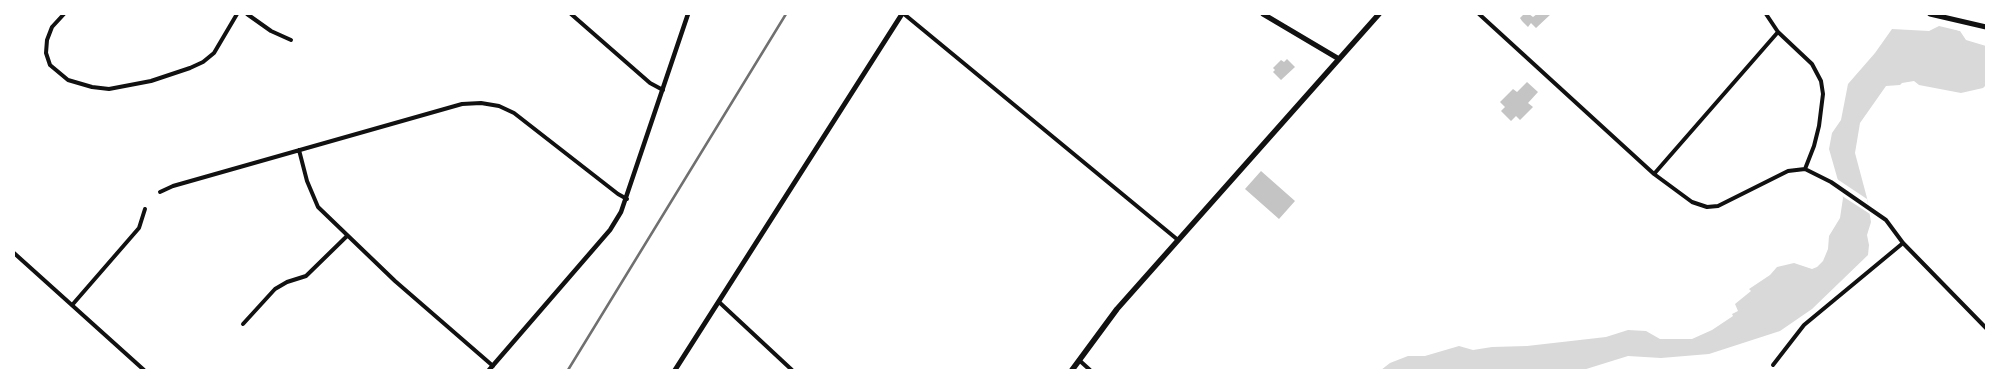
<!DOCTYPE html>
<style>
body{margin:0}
#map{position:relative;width:2000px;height:384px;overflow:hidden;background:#fff;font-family:"Space Grotesk",sans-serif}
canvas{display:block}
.frame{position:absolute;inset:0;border:15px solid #fff;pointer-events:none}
</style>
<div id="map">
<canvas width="2000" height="384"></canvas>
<div class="frame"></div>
</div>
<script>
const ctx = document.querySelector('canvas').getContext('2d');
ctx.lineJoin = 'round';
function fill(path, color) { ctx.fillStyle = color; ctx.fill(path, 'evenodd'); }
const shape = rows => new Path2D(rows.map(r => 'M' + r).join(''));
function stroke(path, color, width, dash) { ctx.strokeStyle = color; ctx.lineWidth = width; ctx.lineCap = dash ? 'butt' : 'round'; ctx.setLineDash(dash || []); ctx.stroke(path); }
fill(shape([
 [1941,25,1960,31,1966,40,1986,46,1986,85,1983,88,1961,93,1919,85,1914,81,1902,83,1900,85,1886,86,1860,123,1855,153,1867,198,1871,222,1867,235,1869,245,1868,255,1812,309,1780,331,1709,354,1661,358,1628,356,1583,370,1381,370,1390,363,1408,356,1425,356,1459,346,1473,350,1492,347,1527,346,1606,337,1628,330,1646,331,1660,339,1692,339,1712,330,1733,316,1732,314,1738,311,1735,304,1751,291,1749,289,1770,275,1777,267,1794,263,1812,269,1817,267,1823,261,1828,249,1829,236,1840,218,1843,198,1829,149,1832,133,1841,120,1848,84,1875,53,1892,29,1929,31]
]), '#d9d9d9');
fill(shape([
 [1942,14,1965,14,1960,31,1939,26],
 [1834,177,1867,199,1870,214,1839,194]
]), '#fff');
fill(shape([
 [1524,14,1529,14,1533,17,1537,14,1551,14,1536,28,1531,23,1528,27,1522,21,1520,18],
 [1287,59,1295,67,1281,80,1273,72,1275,70,1273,68,1281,60,1284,62],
 [1527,82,1538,92,1528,103,1533,107,1520,120,1516,116,1511,121,1501,111,1505,107,1500,102,1513,89,1517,92],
 [1261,171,1295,201,1279,219,1245,189]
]), '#c4c4c4');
stroke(shape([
 [64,14,52,27,47,40,46,53,50,65,68,80,92,87,109,89,151,81,190,68,203,62,214,53,237,14],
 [247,14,271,31,291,40],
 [571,14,650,83,663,90],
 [904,14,1178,240],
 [1479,14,1654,174,1692,202,1707,207,1718,206,1788,171,1805,169,1831,182,1886,220,1903,243,1986,328],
 [1766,14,1778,32,1812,64,1821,81,1823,94,1819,126,1814,146,1805,169],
 [299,150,307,181,318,207,395,281,493,366],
 [1654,174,1778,32],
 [160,192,173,186,462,104,481,103,499,106,514,113,618,194,627,199],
 [14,253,144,370],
 [719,302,792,370],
 [73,304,139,228,145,209],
 [243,324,275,289,287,282,306,276,347,236],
 [1079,360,1090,370],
 [1773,365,1804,325,1903,243]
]), '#111', 4);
stroke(shape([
 [489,370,610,230,621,212,688,14]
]), '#111', 4.5);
stroke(shape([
 [1263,14,1339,59],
 [1930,14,1986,27],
 [675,370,902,14]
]), '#111', 5);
stroke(shape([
 [1072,370,1117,309,1379,14]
]), '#111', 5.5);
stroke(shape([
 [568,370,786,14]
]), '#707070', 2.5);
</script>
